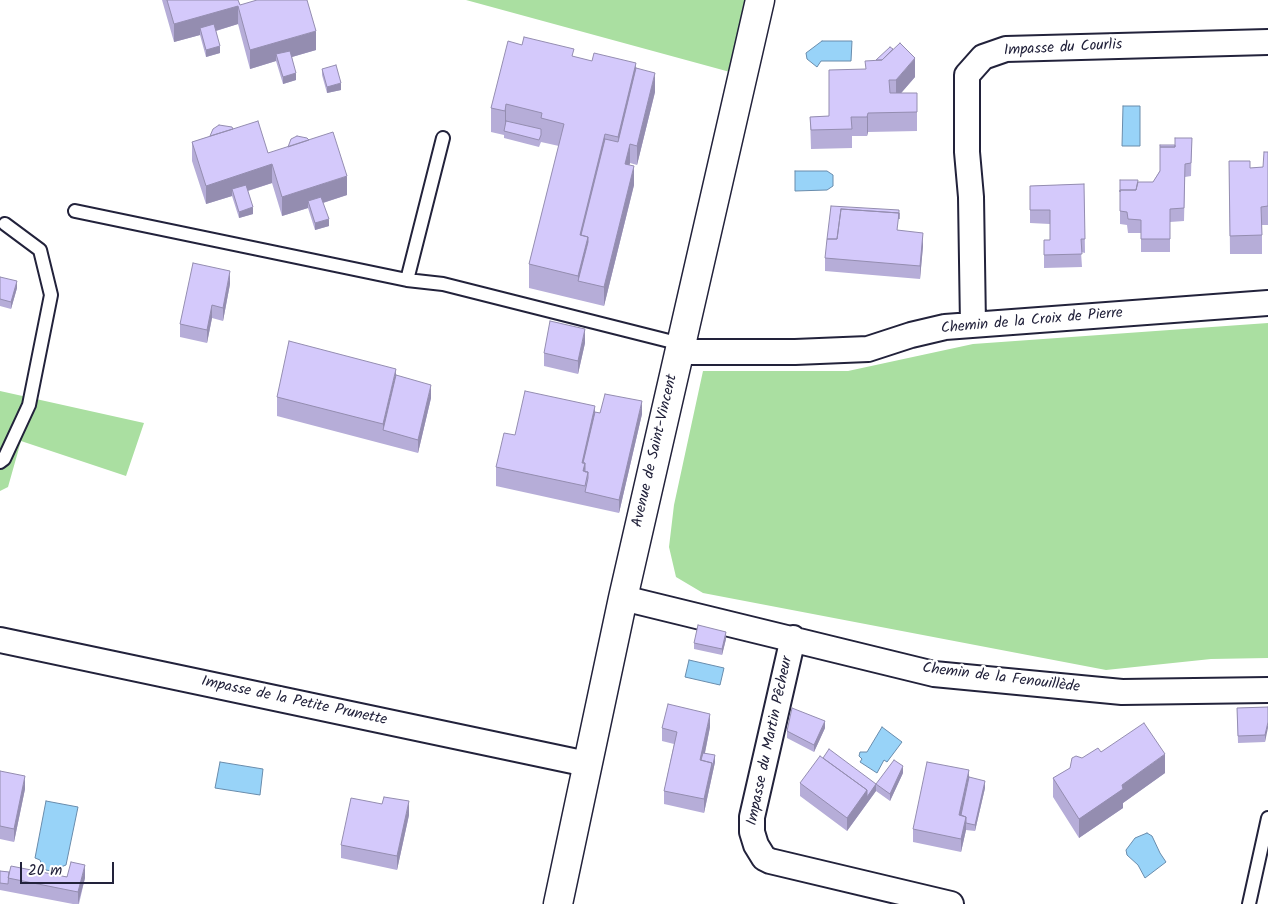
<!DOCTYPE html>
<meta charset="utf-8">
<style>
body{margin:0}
#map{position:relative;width:1268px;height:904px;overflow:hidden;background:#fff;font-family:Kalam,sans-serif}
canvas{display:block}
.scale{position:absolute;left:20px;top:862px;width:94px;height:22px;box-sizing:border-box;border:2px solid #22223b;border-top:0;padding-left:6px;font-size:15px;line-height:18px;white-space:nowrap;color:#22223b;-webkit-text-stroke:4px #fff;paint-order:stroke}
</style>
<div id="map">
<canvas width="1268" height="904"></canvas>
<div class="scale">20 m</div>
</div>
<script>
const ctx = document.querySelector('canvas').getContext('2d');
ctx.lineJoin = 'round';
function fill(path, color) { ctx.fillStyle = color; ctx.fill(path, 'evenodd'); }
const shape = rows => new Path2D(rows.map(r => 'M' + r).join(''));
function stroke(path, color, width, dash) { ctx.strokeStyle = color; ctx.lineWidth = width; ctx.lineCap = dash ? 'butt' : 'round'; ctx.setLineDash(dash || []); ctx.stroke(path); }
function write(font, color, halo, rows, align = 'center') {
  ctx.font = font + ' Kalam,sans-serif'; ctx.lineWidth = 5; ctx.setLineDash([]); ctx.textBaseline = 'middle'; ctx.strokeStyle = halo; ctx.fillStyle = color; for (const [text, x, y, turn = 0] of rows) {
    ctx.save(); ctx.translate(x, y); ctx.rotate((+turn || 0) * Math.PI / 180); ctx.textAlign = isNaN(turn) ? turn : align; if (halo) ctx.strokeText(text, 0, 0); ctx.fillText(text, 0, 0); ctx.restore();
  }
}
fill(shape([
 [466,0,748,0,730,72],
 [1268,323,1268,658,1211,659,1106,670,703,593,676,577,669,547,674,505,703,371,848,371,973,344],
 [0,391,144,423,126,476,21,441,8,487,0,491]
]), '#aadfa1');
const water = shape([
 [822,41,852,41,851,61,821,61,817,67,807,59,806,53,822,41],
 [1123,106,1140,106,1140,146,1122,146,1123,106],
 [795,171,827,171,833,175,833,186,827,190,795,191,795,171],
 [689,660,724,668,720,685,685,677,689,660],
 [882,727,902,742,887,762,884,760,877,773,860,762,862,759,859,756,860,752,867,752,882,727],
 [220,762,263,769,260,795,215,788,220,762],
 [46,801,78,807,66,865,51,871,46,870,42,866,40,860,35,858,46,801],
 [1147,833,1152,836,1160,853,1166,862,1145,878,1138,865,1127,855,1126,850,1135,838,1147,833]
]);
fill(water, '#98d3f8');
stroke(water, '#698cac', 1);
const lane = shape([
 [75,211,407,280,443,284,681,344],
 [407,280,443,138],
 [0,462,4,459,29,405,51,295,40,250,5,224],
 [1249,904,1268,818]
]);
const street = shape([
 [973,325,971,197,967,152,967,75,983,57,1006,49,1268,42],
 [679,352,795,352,868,349,911,335,945,327,1268,303],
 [623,598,934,674,1122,692,1268,690],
 [793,638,752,817,752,832,756,845,764,858,770,861,951,904],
 [0,640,587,764]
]);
const secondary = shape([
 [558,904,623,598,760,0]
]);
stroke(lane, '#22223b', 16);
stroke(street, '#22223b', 28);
stroke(secondary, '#22223b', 31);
stroke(lane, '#fff', 12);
stroke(street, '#fff', 24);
stroke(secondary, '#fff', 28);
fill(shape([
 [162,0,238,0,240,5,316,50,292,57,296,80,283,84,276,61,250,69,238,24,216,31,220,53,206,57,200,35,174,42],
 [574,57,592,61,636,68,655,92,637,165,630,163,629,165,634,185,604,306,529,288,529,264,559,146,541,142,539,147,504,138,504,135,491,132,491,108],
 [322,69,341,90,327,93,322,75],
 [829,70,915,77,901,93,917,93,917,131,868,132,867,136,852,136,852,148,811,149,810,117,829,116],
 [210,136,268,153,347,195,323,203,329,226,315,230,308,208,282,216,272,183,248,191,253,214,239,218,232,196,206,204,192,161,192,142],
 [1192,138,1191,176,1185,177,1184,221,1170,222,1170,252,1141,252,1141,233,1128,233,1127,225,1120,224,1120,180,1138,183,1153,182,1175,145],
 [1268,152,1268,225,1262,225,1262,254,1230,254,1229,161,1250,168,1263,167],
 [1084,184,1085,253,1081,252,1082,267,1044,268,1044,240,1050,240,1050,224,1030,223,1030,186],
 [899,230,923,246,920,279,825,271,825,258],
 [0,277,17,288,11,309,0,306],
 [230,284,223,321,212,318,207,343,180,337,180,324],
 [585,343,578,374,544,366,544,353],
 [277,397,431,398,418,453,277,416],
 [595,412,600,413,642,414,619,513,496,486,496,467,515,435],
 [726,639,722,655,694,649,694,643],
 [1268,707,1265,742,1238,743,1237,708],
 [710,727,705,753,715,762,704,813,664,804,664,791,674,744,662,741,662,728],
 [825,728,814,752,787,738,787,731],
 [1101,752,1165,773,1123,803,1123,808,1079,838,1053,797,1053,778,1070,768,1082,758],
 [0,771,25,789,14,842,0,839],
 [903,773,890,801,876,791,876,784],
 [969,777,985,788,975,831,966,830,961,852,913,842,913,829],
 [800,783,876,791,847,831,800,796],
 [382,804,409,815,397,870,341,858,341,845],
 [0,871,9,872,85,878,79,904,73,904,0,890]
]), '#b6add8');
fill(shape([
 [238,6,238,24,202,35,200,28,200,35,174,42,174,24],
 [316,31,316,50,278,61,276,54,276,61,250,69,250,50],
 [220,46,220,53,206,57,206,50],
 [915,58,915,77,896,99,896,80],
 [636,63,636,87,618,161,618,137],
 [296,73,296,80,283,84,283,77],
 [655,73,655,92,637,165,637,146],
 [341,83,341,90,327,93,327,87],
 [506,104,506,128,505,131,505,111],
 [868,113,868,132,867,136,867,117],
 [605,134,605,158,584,241,580,235],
 [630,144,630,163,625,183,625,164],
 [272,164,272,183,234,195,232,189,232,196,206,204,206,186],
 [634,166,634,185,604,306,604,287],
 [347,176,347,195,310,207,308,201,308,208,282,216,282,197],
 [253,207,253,214,239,218,239,212],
 [329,219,329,226,315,230,315,223],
 [923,233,923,246,920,279,920,266],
 [588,237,588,261,578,281,578,276],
 [230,271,230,284,223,321,223,308],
 [17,281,17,288,11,309,11,302],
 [212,305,212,318,207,343,207,330],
 [585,329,585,343,578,374,578,361],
 [396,369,396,388,383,430,383,443,383,424],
 [431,385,431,398,418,453,418,440],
 [642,401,642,414,619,513,619,500],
 [595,406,595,425,583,477,582,463],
 [726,632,726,639,722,655,722,649],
 [710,714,710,727,702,767,700,760],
 [825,721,825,728,814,752,814,745],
 [1268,722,1268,728,1265,742,1265,735],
 [1165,754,1165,773,1123,803,1123,808,1079,838,1079,819,1122,785],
 [715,755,715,762,704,813,704,799,712,763],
 [903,766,903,773,890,801,890,794],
 [969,770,969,784,961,822,959,815],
 [25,776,25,789,14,842,14,829],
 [985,781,985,788,975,831,975,825],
 [876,784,876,791,847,831,847,818,867,790],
 [409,801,409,815,397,870,397,856],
 [966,817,966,830,961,852,961,839],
 [85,865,85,878,78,904,78,892]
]), '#948db0');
const building = shape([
 [167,0,238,0,240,5,257,0,307,0,316,31,250,50,238,6,174,24,167,0],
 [214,24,220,46,206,50,200,28,214,24],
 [524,37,574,49,572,56,592,61,594,53,636,63,618,137,605,134,580,235,588,237,578,276,529,264,564,124,541,118,542,113,506,104,505,111,491,108,508,41,522,45,524,37],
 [900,43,915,58,896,80,889,80,890,93,917,93,917,112,868,113,867,117,851,117,852,129,811,130,810,117,829,116,829,70,866,69,865,61,882,60,900,43],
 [890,47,893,49,882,60,876,60,890,47],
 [290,51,296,73,283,77,276,54,290,51],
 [336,65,341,83,327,87,322,69,336,65],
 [636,68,655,73,637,146,630,144,625,164,634,166,604,287,578,281,588,242,588,237,581,235,605,139,618,142,636,68],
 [258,121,268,153,333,132,347,176,282,197,272,164,206,186,192,142,258,121],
 [506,121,541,129,541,135,539,140,504,131,506,121],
 [219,125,232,127,233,129,210,136,213,129,219,125],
 [297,136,307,138,309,140,288,147,291,139,297,136],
 [1175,138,1192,138,1191,163,1185,164,1184,208,1170,209,1170,239,1141,239,1141,220,1128,219,1127,212,1120,211,1120,190,1136,190,1138,182,1153,182,1160,171,1160,147,1175,147,1175,138],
 [1160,145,1175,145,1175,147,1160,147,1160,145],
 [1264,152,1268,152,1268,206,1261,207,1262,235,1230,236,1229,161,1250,161,1250,168,1263,167,1264,152],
 [1120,180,1138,180,1136,190,1120,190,1120,192,1120,180],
 [1084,184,1085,239,1081,239,1082,254,1044,255,1044,240,1050,240,1050,210,1030,210,1030,186,1084,184],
 [246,185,253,207,239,212,232,189,246,185],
 [321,197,329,219,315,223,308,201,321,197],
 [831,206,899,210,899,219,899,213,841,209,837,239,827,239,831,206],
 [841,209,899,213,897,230,923,233,920,266,825,258,827,239,837,239,841,209],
 [193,263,230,271,223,308,212,305,207,330,180,324,193,263],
 [0,277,17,281,11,302,0,299,0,277],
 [550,321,585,329,578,361,544,353,550,321],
 [289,341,396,369,383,424,277,397,289,341],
 [396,375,431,385,418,440,383,430,396,375],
 [525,391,595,406,582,463,585,463,583,471,588,472,585,486,496,467,504,433,515,435,525,391],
 [605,394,642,401,619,500,585,492,588,478,588,472,585,472,585,463,583,463,595,412,600,413,605,394],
 [698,625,726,632,722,649,694,643,698,625],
 [668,704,710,714,700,760,712,763,704,799,664,791,677,732,662,728,668,704],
 [1268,707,1268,722,1265,735,1238,736,1237,708,1268,707],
 [792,708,825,721,814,745,787,731,792,708],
 [1144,723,1165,754,1122,785,1123,789,1079,819,1053,778,1070,768,1072,758,1076,756,1082,758,1098,748,1101,752,1144,723],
 [829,749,876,784,867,797,867,790,823,758,829,749],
 [703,753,715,755,712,769,712,763,701,760,703,753],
 [820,756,867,790,847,818,800,783,820,756],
 [894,760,903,766,890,794,876,784,894,760],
 [927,762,969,770,959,815,966,817,961,839,913,829,927,762],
 [0,771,25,776,14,829,0,826,0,771],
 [969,777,985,781,975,825,966,823,966,817,961,815,969,777],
 [384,797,409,801,397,856,341,845,351,798,382,804,384,797],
 [71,862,85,865,78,892,8,878,11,866,67,877,71,862],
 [0,871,9,872,8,884,0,883,0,871]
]);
fill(building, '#d4c9fb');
stroke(building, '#948db0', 1);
write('15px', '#22223b', '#fff', [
 ["Impasse du Courlis",1063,49,-3],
 ["Chemin de la Croix de Pierre",1032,322,-5],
 ["Avenue de Saint-Vincent",656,451,-77],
 ["Chemin de la Fenouillède",1001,679,7],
 ["Impasse de la Petite Prunette",294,702,12],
 ["Impasse du Martin Pêcheur",771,741,-78]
]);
</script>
